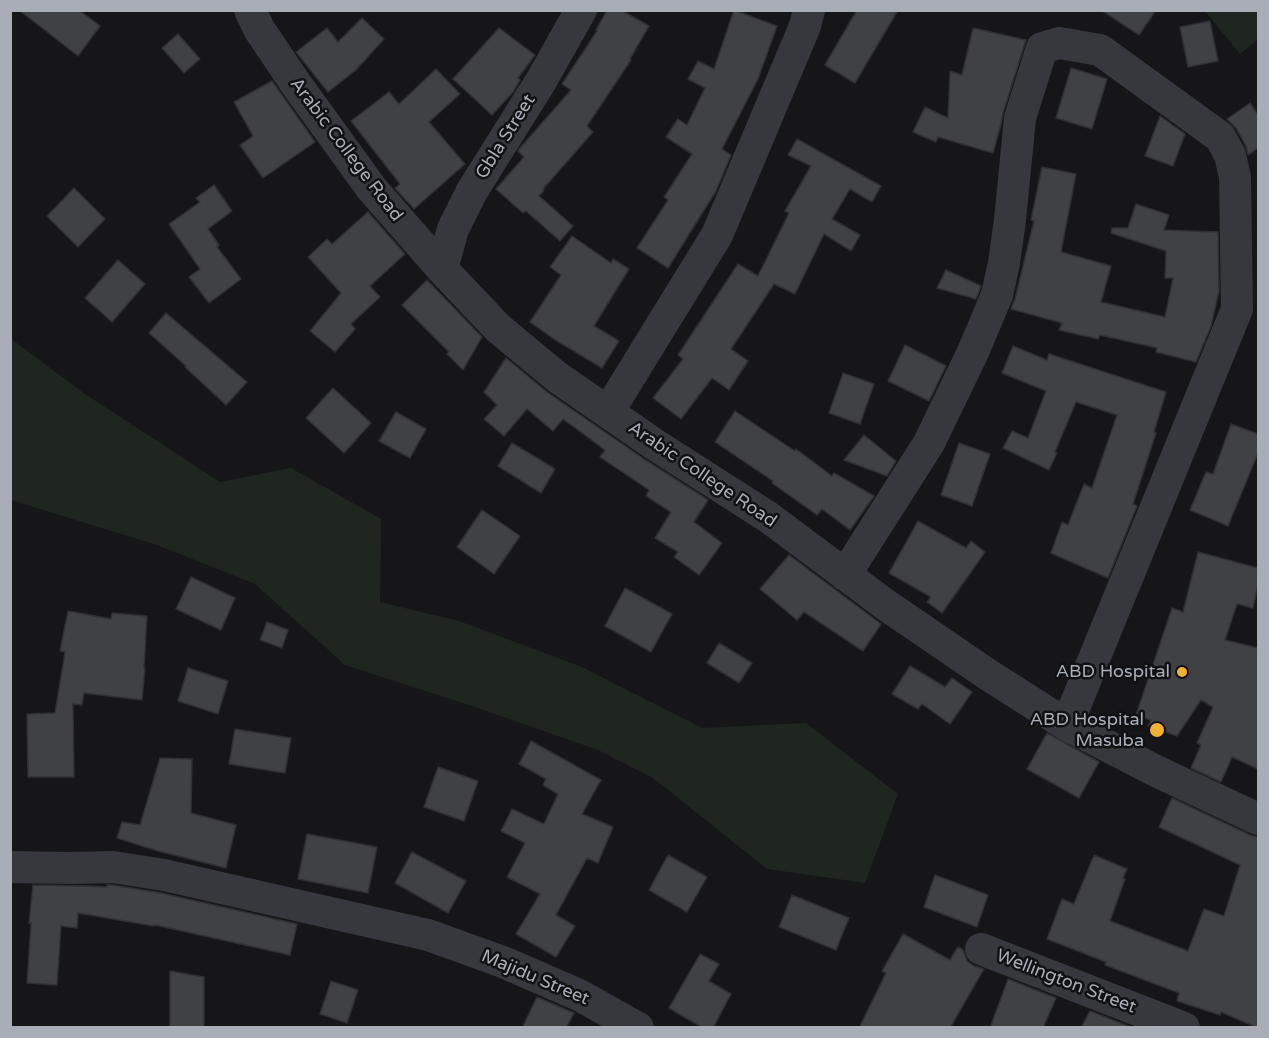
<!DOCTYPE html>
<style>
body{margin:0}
#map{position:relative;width:1269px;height:1038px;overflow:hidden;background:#161618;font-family:"Varela Round",sans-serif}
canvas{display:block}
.frame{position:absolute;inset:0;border:12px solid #a8adb8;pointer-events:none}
</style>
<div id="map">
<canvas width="1269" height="1038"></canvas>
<div class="frame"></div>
</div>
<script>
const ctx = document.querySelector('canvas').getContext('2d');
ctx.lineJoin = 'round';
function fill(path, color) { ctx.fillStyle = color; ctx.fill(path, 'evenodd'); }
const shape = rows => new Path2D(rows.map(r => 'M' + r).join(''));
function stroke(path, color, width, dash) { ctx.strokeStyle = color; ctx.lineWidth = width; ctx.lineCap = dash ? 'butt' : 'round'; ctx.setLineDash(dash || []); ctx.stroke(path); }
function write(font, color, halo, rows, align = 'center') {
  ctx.font = font + ' "Varela Round",sans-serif'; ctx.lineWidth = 5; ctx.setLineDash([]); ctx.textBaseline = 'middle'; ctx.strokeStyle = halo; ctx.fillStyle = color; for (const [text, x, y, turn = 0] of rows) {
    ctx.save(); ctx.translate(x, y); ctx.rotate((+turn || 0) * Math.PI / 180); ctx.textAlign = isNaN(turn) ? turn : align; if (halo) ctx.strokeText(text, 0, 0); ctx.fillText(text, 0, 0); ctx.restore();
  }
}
fill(shape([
 [1205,11,1258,11,1258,39,1240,54],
 [10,338,85,394,220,482,291,468,381,519,380,602,459,621,582,667,702,728,806,723,898,794,865,883,767,869,653,778,598,750,475,707,345,665,255,584,157,545,11,500]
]), '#1e261f');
const building = shape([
 [19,10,79,10,100,26,78,56,19,10],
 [607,10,621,10,649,26,630,59,631,60,587,126,593,132,543,189,544,190,539,196,573,226,560,241,526,211,523,213,496,189,524,157,518,151,520,148,571,90,562,84,597,31,596,30,607,10],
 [734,10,777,26,758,79,722,149,731,155,716,191,668,268,637,248,668,200,664,197,692,154,666,137,678,119,687,125,705,88,688,79,698,61,714,69,734,10],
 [857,10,898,10,855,83,825,65,857,10],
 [1101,10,1156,10,1139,35,1101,10],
 [362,18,384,39,356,70,328,92,296,52,327,28,338,42,362,18],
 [1210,21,1218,61,1188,67,1180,27,1210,21],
 [499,28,535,55,518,78,520,80,513,92,492,115,453,79,499,28],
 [973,28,1026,40,1003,113,1001,124,993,153,938,137,936,142,913,132,925,107,948,118,950,71,962,75,973,28],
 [178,34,200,59,184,73,162,48,178,34],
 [1071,68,1107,79,1092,129,1056,118,1071,68],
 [436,69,460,94,429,122,465,164,414,209,395,188,400,184,351,121,389,92,399,104,436,69],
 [272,81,315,142,263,178,240,145,253,136,234,102,272,81],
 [1250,103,1258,115,1258,148,1248,155,1246,146,1236,128,1227,119,1250,103],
 [1160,116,1185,134,1173,166,1145,156,1160,116],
 [797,139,881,186,872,202,850,189,832,219,860,235,851,251,824,234,795,294,774,284,731,349,748,361,729,390,712,378,681,419,653,398,683,359,678,355,738,264,758,276,789,213,785,211,811,166,788,155,797,139],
 [1042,167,1076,174,1061,252,1111,266,1101,302,1165,317,1173,278,1165,278,1166,251,1111,233,1112,228,1128,228,1136,204,1169,215,1164,230,1218,232,1219,291,1211,326,1196,362,1156,352,1157,348,1100,335,1098,339,1059,330,1062,323,1011,309,1015,299,1034,221,1031,220,1042,167],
 [214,185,232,211,208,229,219,245,217,247,241,279,209,303,189,277,200,269,169,224,200,202,196,198,214,185],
 [74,188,105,219,78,247,47,216,74,188],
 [368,212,405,254,370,286,380,297,351,324,355,329,335,352,310,331,341,293,308,257,327,239,332,244,368,212],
 [572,236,611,263,613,259,629,269,594,326,619,341,602,368,554,339,530,322,561,275,550,267,572,236],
 [118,260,145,284,112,322,85,298,118,260],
 [946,270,981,286,976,299,937,288,946,270],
 [427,280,482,337,463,370,447,354,449,352,402,305,427,280],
 [166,313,247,382,226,405,185,367,186,366,149,333,166,313],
 [905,345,946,366,929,401,888,381,905,345],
 [1013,346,1047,360,1049,354,1166,392,1154,432,1156,433,1133,504,1137,506,1108,578,1051,553,1062,522,1068,525,1084,484,1092,488,1117,415,1076,402,1055,452,1057,453,1049,470,1003,448,1012,431,1028,438,1046,391,1002,373,1013,346],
 [506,358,547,392,644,459,708,500,694,522,722,543,699,575,674,557,678,552,655,538,671,512,646,496,649,490,600,457,605,450,563,419,553,431,527,409,504,436,484,419,497,405,484,392,506,358],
 [843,373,874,384,860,424,829,413,843,373],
 [333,388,371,423,344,453,306,418,333,388],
 [735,411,795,451,796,449,832,476,834,473,874,496,850,530,822,509,817,515,772,483,773,481,715,442,735,411],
 [396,412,426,429,410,458,379,441,396,412],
 [1231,424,1258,434,1258,453,1228,526,1190,510,1206,472,1213,474,1231,424],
 [864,435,896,461,887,476,844,460,864,435],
 [512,443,555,469,541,493,498,466,512,443],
 [959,443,990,454,972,506,941,495,959,443],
 [482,510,520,536,494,574,457,547,482,510],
 [918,521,966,548,971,541,985,552,942,613,927,602,931,597,889,573,918,521],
 [1198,552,1258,568,1258,584,1253,608,1237,604,1225,640,1258,648,1258,769,1232,757,1221,782,1191,768,1201,745,1197,743,1213,707,1201,700,1177,736,1148,726,1151,720,1136,715,1172,608,1183,612,1198,552],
 [789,555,881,624,863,651,804,612,797,620,760,589,789,555],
 [191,577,235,598,221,630,176,609,191,577],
 [625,588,672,614,651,652,605,626,625,588],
 [68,611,111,619,112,613,147,616,144,668,145,668,142,700,84,693,82,705,73,704,74,777,28,777,27,714,55,713,65,652,60,651,68,611],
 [267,622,288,630,282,648,260,640,267,622],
 [719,643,752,663,739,683,707,663,719,643],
 [910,666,945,687,952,678,972,692,950,724,922,704,918,709,892,694,910,666],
 [188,668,228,681,218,714,178,701,188,668],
 [235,729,291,738,285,773,229,764,235,729],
 [1047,733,1099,762,1079,798,1027,769,1047,733],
 [531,741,601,780,582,814,613,827,598,863,587,858,556,915,575,926,556,957,516,934,540,894,507,877,525,843,501,831,512,809,544,824,558,794,543,785,546,779,519,764,531,741],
 [160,758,192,759,191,813,236,825,226,868,158,851,117,838,122,822,140,825,160,758],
 [438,767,478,781,464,821,424,807,438,767],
 [1172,798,1250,835,1258,837,1258,1028,1221,1012,1220,1015,1177,1001,1179,993,1105,965,1106,962,1047,939,1062,899,1074,904,1094,855,1127,869,1123,878,1125,879,1110,921,1188,951,1204,909,1224,916,1240,865,1159,827,1172,798],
 [307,834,377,847,368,893,298,879,307,834],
 [412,852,466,881,448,913,395,883,412,852],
 [668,855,707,877,687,912,649,890,668,855],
 [935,875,988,895,977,927,924,907,935,875],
 [33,885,87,886,107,887,107,885,112,885,161,893,297,924,290,955,155,925,154,926,78,913,77,928,61,926,57,985,27,983,31,923,29,923,33,885],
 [792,895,849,918,836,950,779,927,792,895],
 [903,934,950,960,958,947,963,950,967,961,974,966,984,969,950,1028,859,1028,886,973,882,971,903,934],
 [700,954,719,964,709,981,731,994,713,1028,703,1028,669,1008,700,954],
 [170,971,204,977,204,1028,170,1028,170,971],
 [1008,979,1056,998,1043,1028,990,1028,1008,979],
 [331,981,358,990,347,1023,320,1014,331,981],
 [537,997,574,1013,566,1028,522,1028,537,997],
 [1090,1011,1133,1028,1081,1028,1090,1011]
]);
fill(building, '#404145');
stroke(building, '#303034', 1.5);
stroke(shape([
 [250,10,259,29,296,84,372,189,442,269,498,328,557,377,654,444,768,517,886,605,987,674,1067,725,1156,771,1258,819],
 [442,269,453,229,472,191,541,81,581,10],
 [608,412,717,235,805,26,809,10],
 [845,575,929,443,973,352,997,295,1004,263,1010,220,1020,118,1042,48,1059,43,1100,50,1220,137,1230,155,1235,177,1237,309,1067,725],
 [10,867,69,868,113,867,164,875,428,935,503,962,579,995,638,1028],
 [981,949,1184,1028]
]), '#37383d', 32);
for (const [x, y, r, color] of [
 [1182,672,6,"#f2b134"],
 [1157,730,8,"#f2b134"]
]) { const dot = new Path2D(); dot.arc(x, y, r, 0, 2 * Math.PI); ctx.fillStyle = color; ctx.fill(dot); stroke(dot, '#111113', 2); }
write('18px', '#a8adb8', '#111113', [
 ["Gbla Street",506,137,-58],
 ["Arabic College Road",346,150,53],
 ["Arabic College Road",702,475,34],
 ["Majidu Street",535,978,23],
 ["Wellington Street",1066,982,21]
]);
write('18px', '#a8adb8', '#111113', [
 ["ABD Hospital",1170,672],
 ["ABD Hospital",1144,720],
 ["Masuba",1144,741]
], 'right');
</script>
